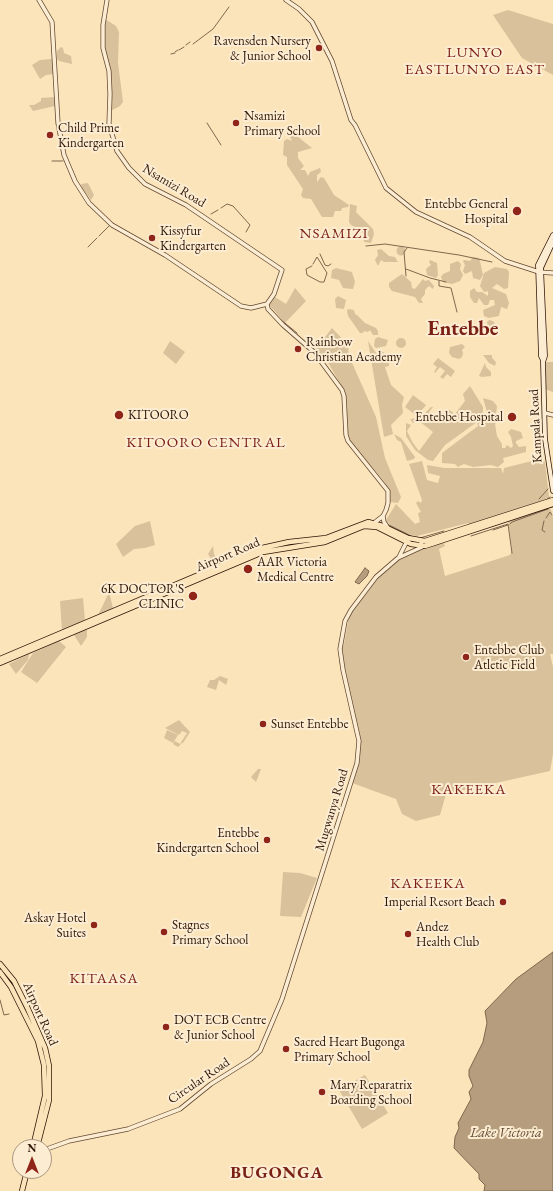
<!DOCTYPE html>
<style>
body{margin:0}
#map{position:relative;width:553px;height:1191px;overflow:hidden;background:#fbe4ba;font-family:"EB Garamond",serif}
canvas{display:block}
.north{position:absolute;left:12px;top:1139px;width:40px;height:40px;box-sizing:border-box;background:#fcedd2;border:1px solid #aa9680;border-radius:50%;rotate:0deg;font-size:11px;font-weight:700;line-height:16px;text-align:center;color:#2f1406}
.north::after{content:'';display:block;margin:auto;width:14px;height:18px;background:#8f2418;clip-path:polygon(50% 0,100% 100%,50% 72%,0 100%)}
</style>
<div id="map">
<canvas width="553" height="1191"></canvas>
<div class="north">N</div>
</div>
<script>
const ctx = document.querySelector('canvas').getContext('2d');
ctx.lineJoin = 'round';
function fill(path, color) { ctx.fillStyle = color; ctx.fill(path, 'evenodd'); }
const shape = rows => new Path2D(rows.map(r => 'M' + r).join(''));
function stroke(path, color, width, dash) { ctx.strokeStyle = color; ctx.lineWidth = width; ctx.lineCap = dash ? 'butt' : 'round'; ctx.setLineDash(dash || []); ctx.stroke(path); }
function write(font, color, halo, rows, align = 'center') {
  ctx.font = font + ' "EB Garamond",serif'; ctx.lineWidth = 4; ctx.setLineDash([]); ctx.textBaseline = 'middle'; ctx.strokeStyle = halo; ctx.fillStyle = color; for (const [text, x, y, turn = 0] of rows) {
    ctx.save(); ctx.translate(x, y); ctx.rotate((+turn || 0) * Math.PI / 180); ctx.textAlign = isNaN(turn) ? turn : align; if (halo) ctx.strokeText(text, 0, 0); ctx.fillText(text, 0, 0); ctx.restore();
  }
}
fill(shape([
 [508,10,553,24,553,75,522,58,493,15],
 [105,19,116,26,119,32,118,63,123,102,120,106,111,111,111,95,105,50],
 [61,47,63,48,64,53,71,56,72,64,59,61,57,59,57,51],
 [52,59,54,74,46,75,40,79,32,65,40,60],
 [55,97,55,106,33,111,29,105,34,105,41,101,41,98],
 [293,133,312,148,298,152,298,158,304,166,300,170,305,170,308,176,310,172,320,168,321,172,317,175,317,182,321,177,324,178,334,195,349,205,348,207,342,208,341,211,335,211,333,217,322,217,311,199,303,198,301,195,303,189,287,165,287,157,283,155,284,141,287,139,292,141,290,137],
 [88,183,94,195,91,200,82,188,81,184],
 [350,204,357,206,356,212,373,229,374,234,371,243,364,242,362,231,351,225,349,222],
 '396.5 251a4.5 4.5 0 1 1 9 0a4.5 4.5 0 1 1-9 0Z',
 [381,249,389,256,395,257,398,262,384,262,381,260,378,266,375,260,378,255,377,250],
 [473,257,479,258,480,261,483,275,480,280,473,278,472,271,465,274,463,271,465,265,463,261,464,260,470,261],
 [430,260,437,263,438,275,436,278,427,275,426,269,431,265,429,262],
 [458,261,461,264,460,269,463,275,460,281,452,284,443,282,441,277,443,274,450,271,450,264],
 [495,267,507,269,509,272,508,288,504,289,497,284,492,288,506,294,509,303,507,309,501,307,499,316,489,318,484,316,483,310,495,305,494,300,490,300,488,305,484,305,479,298,477,303,474,303,470,297,470,291,474,288,477,292,482,292,488,296,488,291,484,292,480,286,484,273],
 [336,268,352,272,355,282,353,289,343,288,339,280,331,278,332,270],
 [402,274,411,282,412,288,415,289,423,279,425,281,429,280,434,286,433,289,429,286,425,290,425,294,421,299,423,303,419,303,415,297,392,291,389,287,389,283],
 [295,288,306,301,285,323,269,305,275,297,286,304],
 [338,296,346,300,344,309,336,308,335,299],
 [348,309,354,310,355,314,357,315,365,323,376,328,378,331,378,335,373,335,370,330,368,332,364,331,363,333,360,333,348,316,347,311],
 [489,320,493,321,496,326,494,332,488,329,487,322],
 [332,328,348,345,349,356,376,417,385,458,401,497,398,503,390,502,390,492,383,480,350,441,348,435,346,396,344,390,327,361,315,350],
 [378,337,388,340,386,346,376,348,374,346,375,339],
 '396 343a5 5 0 1 1 10 0a5 5 0 1 1-10 0Z',
 [170,341,185,352,176,364,163,353],
 [368,341,376,353,381,351,387,354,389,363,389,366,385,367,391,385,404,397,402,405,403,413,391,425,393,434,384,437],
 [462,344,465,347,462,350,463,353,462,357,459,359,452,357,449,353,450,347],
 [483,355,492,355,492,358,496,362,495,366,489,363],
 [438,358,455,371,451,377,447,374,443,379,440,377,445,371,440,367,435,373,434,372,437,367,433,364],
 [546,362,553,362,553,392,545,389],
 [485,363,486,367,491,372,491,376,482,377,479,376],
 [470,386,483,407,483,414,480,420,485,419,487,412,483,398,493,401,497,406,496,414,499,418,495,424,497,436,502,444,502,448,505,448,507,445,511,448,513,446,511,437,508,432,511,429,521,432,523,438,516,441,516,443,519,447,526,446,526,452,503,458,504,462,498,467,491,465,473,467,464,464,458,467,455,464,442,463,442,453,478,426,477,422,445,445,433,461,428,460,415,450,406,436,406,423,411,425,407,431,413,443,419,451,433,432,419,421,413,423,410,419,420,418,431,407,433,407,429,412,437,418,448,409,455,414,465,401,463,394],
 [413,395,426,405,417,416,405,407],
 [394,434,401,438,415,457,414,459,407,461,401,442,397,440],
 [540,459,545,462,549,497,544,500,469,525,468,523,417,536,406,534,391,526,386,520,396,504,415,524,420,522,418,513,421,512,416,503,418,501,421,503,422,500,409,464,422,461,427,480,438,483,440,476,428,473,427,465,444,468,501,468,503,474,504,468],
 [547,508,551,510,553,518,553,654,550,654,553,667,553,754,550,771,446,794,440,815,416,821,402,814,396,799,352,783,360,744,339,662,339,653,344,644,349,616,371,584,393,561,419,549,427,549,443,542,445,546,439,549,445,576,510,555,512,550,508,520],
 [150,521,155,545,145,548,134,549,123,557,116,544,135,526],
 [213,546,214,554,219,562,215,565,208,554],
 [109,592,113,608,97,617,103,605],
 [83,598,85,621,62,631,60,601],
 [86,629,87,631,87,637,81,646,74,635],
 [59,641,66,647,37,683,21,672,33,653],
 [29,654,28,660,16,674,9,664],
 [220,676,228,679,226,685,219,680,216,690,207,687,210,680,214,680],
 [179,720,190,732,183,743,182,743,178,747,173,744,175,741,180,744,187,733,182,731,179,735,165,728],
 [167,730,178,735,173,743,164,738],
 [258,769,261,769,256,782,251,777],
 [283,872,300,873,317,878,301,917,280,916],
 [365,1075,388,1113,362,1129,339,1090]
]), '#d8c19b');
const water = shape([
 [365,568,369,571,367,576,359,584,355,582,365,568],
 [553,952,553,1191,484,1191,485,1185,479,1179,479,1174,454,1148,455,1137,459,1128,458,1123,471,1099,469,1092,473,1086,469,1076,469,1070,483,1042,487,1023,485,1011,516,979,553,952]
]);
fill(water, '#b69d7d');
stroke(water, '#80664d', 1);
stroke(shape([
 [193,44,213,29,229,7],
 [186,45,190,42],
 [179,50,184,47],
 [175,52,178,50],
 [171,54,175,53],
 [207,123,221,145],
 [52,161,63,161],
 [221,208,227,204,233,206,250,225,246,232],
 [211,214,218,210],
 [99,236,110,225],
 [366,246,385,244,459,255,492,262],
 [88,247,97,238],
 [320,254,325,265,328,266,331,264],
 [312,266,306,269,307,275,320,282,324,282,327,273,317,257,313,264],
 [406,269,430,278,446,282],
 [406,276,404,252,407,248],
 [439,281,439,286,451,288,457,312],
 [280,319,297,333],
 [539,499,548,489],
 [546,500,550,497],
 [546,518,550,512,552,515],
 [544,521,542,530,545,532],
 [387,524,411,536],
 [510,524,512,522,548,509],
 [493,530,508,525],
 [471,536,508,524,512,553],
 [420,538,444,531],
 [0,1000,4,1015,9,1014]
]), '#80664d', 1);
const tertiary = shape([
 [39,0,52,22,58,123,64,155,75,181,89,203,112,225,165,255,241,306,251,308,267,304],
 [107,0,103,25,103,48,109,71,110,94,109,124,117,151,129,168,145,184,186,205,282,270,274,294,267,304],
 [286,0,299,9,312,22,332,61,351,120,355,125,386,188,416,212,470,237,505,261,539,272,553,273],
 [267,304,268,309,283,325,314,352,342,390,344,396,346,435,348,441,388,491,388,503,386,510,383,516,374,523],
 [545,413,553,415],
 [383,516,384,522,388,528],
 [399,557,407,541],
 [44,1150,69,1141,128,1129,180,1109,211,1084,251,1059,260,1051,282,999,357,763,359,741,343,670,340,649,345,621,351,610,376,577,398,558,422,547,421,541]
]);
const secondary = shape([
 [553,242,541,268,545,356,543,362,545,439,553,491],
 [543,360,541,356,538,265,553,235]
]);
const trunk = shape([
 [0,659,262,548,289,542,326,538,368,522,383,526,408,538,425,541,553,500],
 [0,663,263,552,325,542,364,526,377,527,411,544,425,546,553,504],
 [0,964,14,981,28,1009,45,1048,49,1066,49,1100,37,1147],
 [0,972,11,987,38,1041,44,1065,45,1096,33,1147],
 [22,1191,27,1171]
]);
stroke(tertiary, '#624833', 5);
stroke(secondary, '#2f1406', 5.5);
stroke(trunk, '#2f1406', 6);
stroke(tertiary, '#fcedd2', 3.5);
stroke(secondary, '#fcedd2', 4);
stroke(trunk, '#fbe4ba', 4.5);
for (const [x, y, r, color] of [
 [319,48,4,"#8f2418"],
 [236,123,4,"#8f2418"],
 [50,135,4,"#8f2418"],
 [517,211,5,"#8f2418"],
 [152,238,4,"#8f2418"],
 [298,349,4,"#8f2418"],
 [119,415,5,"#8f2418"],
 [512,417,5,"#8f2418"],
 [248,569,5,"#8f2418"],
 [193,596,5,"#8f2418"],
 [466,657,4,"#8f2418"],
 [263,724,4,"#8f2418"],
 [267,840,4,"#8f2418"],
 [503,902,4,"#8f2418"],
 [94,925,4,"#8f2418"],
 [164,932,4,"#8f2418"],
 [408,934,4,"#8f2418"],
 [166,1027,4,"#8f2418"],
 [286,1049,4,"#8f2418"],
 [322,1092,4,"#8f2418"]
]) { const dot = new Path2D(); dot.arc(x, y, r, 0, 2 * Math.PI); ctx.fillStyle = color; ctx.fill(dot); stroke(dot, '#fcedd2', 1.5); }
write('13px', '#2f1406', '#fcedd2', [
 ["Ravensden Nursery",311,41,"right"],
 ["& Junior School",311,56,"right"],
 ["Nsamizi",244,116],
 ["Primary School",244,131],
 ["Child Prime",58,128],
 ["Kindergarten",58,143],
 ["Entebbe General",508,204,"right"],
 ["Hospital",508,219,"right"],
 ["Kissyfur",160,231],
 ["Kindergarten",160,246],
 ["Rainbow",306,342],
 ["Christian Academy",306,357],
 ["KITOORO",128,415],
 ["Entebbe Hospital",503,417,"right"],
 ["AAR Victoria",257,562],
 ["Medical Centre",257,577],
 ["6K DOCTOR'S",184,589,"right"],
 ["CLINIC",184,604,"right"],
 ["Entebbe Club",474,650],
 ["Atletic Field",474,665],
 ["Sunset Entebbe",271,724],
 ["Entebbe",259,833,"right"],
 ["Kindergarten School",259,848,"right"],
 ["Imperial Resort Beach",495,902,"right"],
 ["Askay Hotel",86,918,"right"],
 ["Suites",86,933,"right"],
 ["Stagnes",172,925],
 ["Primary School",172,940],
 ["Andez",416,927],
 ["Health Club",416,942],
 ["DOT ECB Centre",174,1020],
 ["& Junior School",174,1035],
 ["Sacred Heart Bugonga",294,1042],
 ["Primary School",294,1057],
 ["Mary Reparatrix",330,1085],
 ["Boarding School",330,1100]
], 'left');
write('13px', '#2f1406', '#fcedd2', [
 ["Nsamizi Road",174,186,31],
 ["Kampala Road",536,426,-93],
 ["Airport Road",228,555,-23],
 ["Mugwanya Road",332,810,-73],
 ["Airport Road",40,1014,66],
 ["Circular Road",199,1081,-34]
]);
write('italic 14px', '#654b36', '#fcedd2', [
 ["Lake Victoria",506,1133]
]);
ctx.letterSpacing = '1px';
write('15px', '#7a1f14', '#fcedd2', [
 ["LUNYO",475,53],
 ["EASTLUNYO EAST",475,70],
 ["NSAMIZI",334,234],
 ["KITOORO CENTRAL",206,443],
 ["KAKEEKA",469,790],
 ["KAKEEKA",428,884],
 ["KITAASA",104,979]
]);
ctx.letterSpacing = '0px';
ctx.letterSpacing = '1px';
write('bold 17px', '#7a1f14', '#fcedd2', [
 ["BUGONGA",277,1173]
]);
ctx.letterSpacing = '0px';
write('bold 21px', '#7a1f14', '#fcedd2', [
 ["Entebbe",463,329]
]);
</script>
